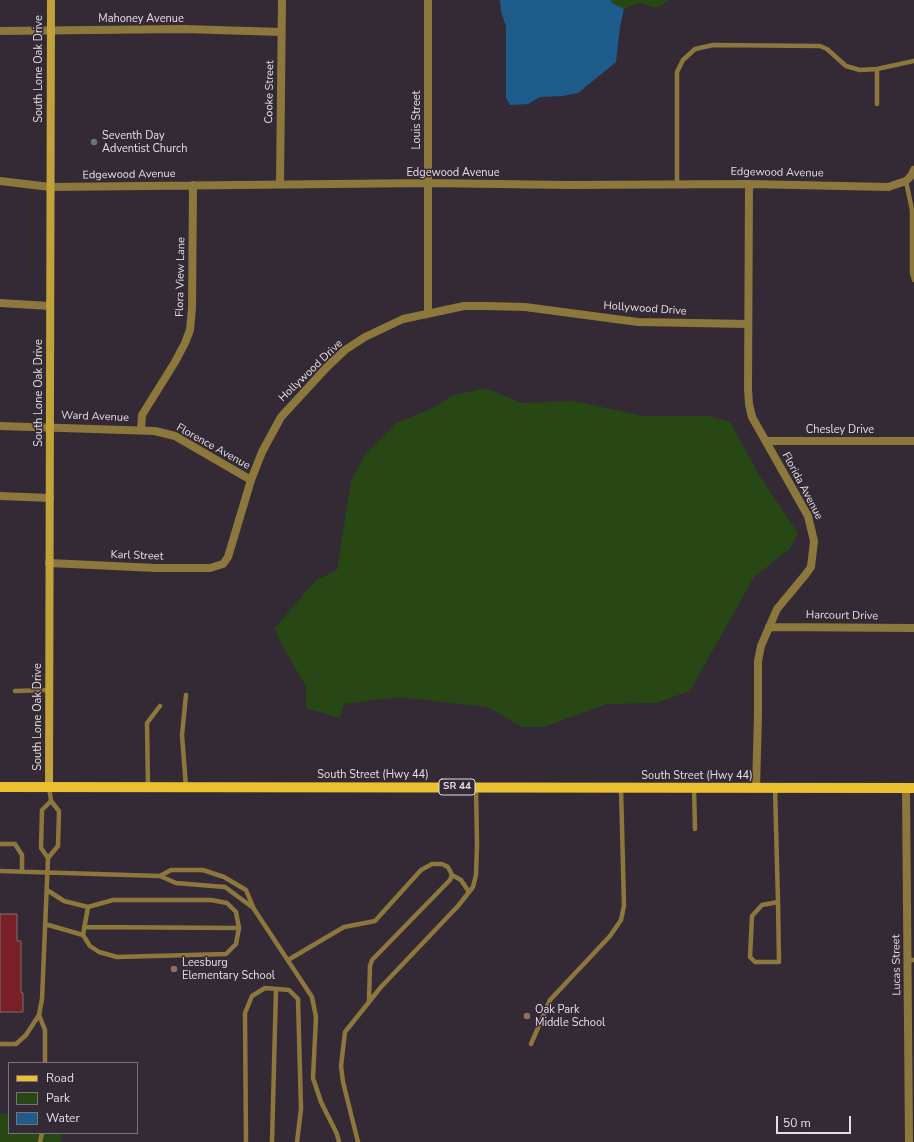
<!DOCTYPE html>
<style>
body{margin:0}
#map{position:relative;width:914px;height:1142px;overflow:hidden;background:#342a35;font-family:"Nunito Sans",sans-serif}
canvas{display:block}
.legend{position:absolute;left:8px;top:1062px;width:130px;height:72px;box-sizing:border-box;background:#342a35;border:1px solid #7a727b;margin:0;padding:5px 7px;list-style:none;font-size:12px;color:#e3dde5}
.legend li{display:flex;align-items:center;gap:8px;height:20px}
.legend b{width:20px;border:1px solid #7a727b}
.scale{position:absolute;left:776px;top:1116px;width:75px;height:18px;box-sizing:border-box;border:2px solid #e3dde5;border-top:0;padding-left:5px;font-size:12px;line-height:14px;white-space:nowrap;color:#e3dde5;-webkit-text-stroke:3px #342a35;paint-order:stroke}
</style>
<div id="map">
<canvas width="914" height="1142"></canvas>
<ul class="legend">
<li><b style="height:5px;background:#ebc031"></b>Road</li>
<li><b style="height:11px;background:#274715"></b>Park</li>
<li><b style="height:11px;background:#1e5c8b"></b>Water</li>
</ul>
<div class="scale">50 m</div>
</div>
<script>
const ctx = document.querySelector('canvas').getContext('2d');
ctx.lineJoin = 'round';
function fill(path, color) { ctx.fillStyle = color; ctx.fill(path, 'evenodd'); }
const shape = rows => new Path2D(rows.map(r => 'M' + r).join(''));
function stroke(path, color, width, dash) { ctx.strokeStyle = color; ctx.lineWidth = width; ctx.lineCap = dash ? 'butt' : 'round'; ctx.setLineDash(dash || []); ctx.stroke(path); }
function write(font, color, halo, rows, align = 'center') {
  ctx.font = font + ' "Nunito Sans",sans-serif'; ctx.lineWidth = 3; ctx.setLineDash([]); ctx.textBaseline = 'middle'; ctx.strokeStyle = halo; ctx.fillStyle = color; for (const [text, x, y, turn = 0] of rows) {
    ctx.save(); ctx.translate(x, y); ctx.rotate((+turn || 0) * Math.PI / 180); ctx.textAlign = isNaN(turn) ? turn : align; if (halo) ctx.strokeText(text, 0, 0); ctx.fillText(text, 0, 0); ctx.restore();
  }
}
fill(shape([
 [611,0,670,0,656,8,639,3,624,9,612,3],
 [481,389,493,391,522,403,574,401,643,416,708,416,730,422,761,478,798,533,790,549,754,577,690,691,656,703,607,704,544,727,522,727,488,707,399,697,344,704,340,718,306,708,306,686,281,644,275,628,315,581,337,570,351,481,365,455,395,424,437,406,451,396],
 [0,1114,9,1114,9,1133,61,1133,61,1142,0,1142]
]), '#274715');
fill(shape([
 [500,0,611,0,612,3,624,9,620,27,616,62,578,93,562,96,540,97,528,104,510,105,506,98,506,26,501,12]
]), '#1e5c8b');
const building = shape([
 [0,914,17,914,17,941,21,941,21,993,23,993,23,1012,0,1012,0,914]
]);
fill(building, '#792026');
stroke(building, '#816d6c', 1);
stroke(shape([
 [877,69,877,104],
 [906,181,912,210,912,273,914,280],
 [677,184,677,72,683,60,695,49,713,45,820,46,827,49,846,66,860,70,877,69,914,61],
 [15,691,49,690],
 [186,695,182,735,186,787],
 [148,787,147,723,160,706],
 [694,788,695,829],
 [775,788,778,902,762,905,752,916,750,957,755,962,779,962,778,902],
 [0,844,15,844,22,855,22,871],
 [48,858,58,846,59,811,51,801,49,787],
 [0,871,160,876,176,883,225,887,252,907],
 [452,875,461,880,469,892],
 [160,876,171,870,203,870,224,877,246,890,254,909,312,997,316,1017,313,1078,321,1102,337,1134,339,1142],
 [45,924,83,935,90,946,99,952,117,957,226,954,236,944,239,928,236,912,227,903,211,900,113,900,88,907,64,901,47,890],
 [84,927,239,928],
 [83,935,88,907],
 [288,960,344,927,375,921,421,870,432,864,442,864,448,867,452,875,450,880,372,960,370,966,369,1001],
 [908,960,914,960],
 [39,1015,45,1030,45,1063],
 [0,1044,16,1044,26,1035,39,1015,42,999,48,858,41,848,42,810,51,801],
 [531,1044,550,1000,610,936,621,920,624,906,621,788],
 [40,1142,42,1133],
 [246,1142,245,1013,252,996,265,988,289,990,298,999,301,1109,297,1142],
 [272,1142,276,989],
 [358,1142,343,1082,341,1066,345,1032,381,987,458,906,473,887,476,875,477,844,476,788]
]), '#8c773c', 4.5);
stroke(shape([
 [0,31,183,29,281,32],
 [0,181,50,187,427,183,568,185,749,184,888,187,906,181,911,176,914,170],
 [280,184,282,0],
 [749,184,748,389,749,404,752,417,808,516,814,541,811,567,806,574,777,609,761,646,758,661,758,716,756,788],
 [0,303,50,306],
 [428,312,428,0],
 [0,426,155,431,175,436,251,480],
 [141,429,142,415,175,362,185,343,190,330,192,308,193,185],
 [766,441,914,441],
 [0,496,50,498],
 [49,563,156,568,210,568,223,564,228,557,251,480,262,452,281,417,327,367,345,350,365,337,403,319,464,306,487,306,525,307,638,322,748,324],
 [769,627,914,628],
 [906,788,909,1142]
]), '#8c773c', 8);
stroke(shape([
 [49,787,51,0]
]), '#c2a03a', 8);
stroke(shape([
 [0,787,914,788]
]), '#ebc031', 10);
for (const [x, y, r, color] of [
 [94,142,4,"#6b7280"],
 [174,969,4,"#8d6e63"],
 [527,1016,4,"#8d6e63"]
]) { const dot = new Path2D(); dot.arc(x, y, r, 0, 2 * Math.PI); ctx.fillStyle = color; ctx.fill(dot); stroke(dot, '#342a35', 1.5); }
for (const [x, y, w] of [
 [457,787,36]
]) { const box = new Path2D(); box.roundRect(x - w / 2, y - 8, w, 16, 3); ctx.fillStyle = '#342a35'; ctx.fill(box); stroke(box, '#e3dde5', 1); }
write('bold 10px', '#e3dde5', null, [
 ["SR 44",457,787]
]);
write('11px', '#e3dde5', '#342a35', [
 ["Mahoney Avenue",141,19],
 ["South Lone Oak Drive",39,69,-90],
 ["Cooke Street",270,92,-89],
 ["Louis Street",417,120,-90],
 ["Edgewood Avenue",453,173],
 ["Edgewood Avenue",777,173,1],
 ["Edgewood Avenue",129,175,-1],
 ["Flora View Lane",181,277,-89],
 ["Hollywood Drive",645,309,4],
 ["Hollywood Drive",311,371,-44],
 ["South Lone Oak Drive",39,393,-90],
 ["Ward Avenue",95,417,2],
 ["Chesley Drive",840,430],
 ["Florence Avenue",213,447,29],
 ["Florida Avenue",802,486,62],
 ["Karl Street",137,556,2],
 ["Harcourt Drive",842,616,1],
 ["South Lone Oak Drive",38,717,-90],
 ["South Street (Hwy 44)",373,775],
 ["South Street (Hwy 44)",697,776],
 ["Lucas Street",897,965,-91]
]);
write('11px', '#e3dde5', '#342a35', [
 ["Seventh Day",102,136],
 ["Adventist Church",102,149],
 ["Leesburg",182,963],
 ["Elementary School",182,976],
 ["Oak Park",535,1010],
 ["Middle School",535,1023]
], 'left');
</script>
